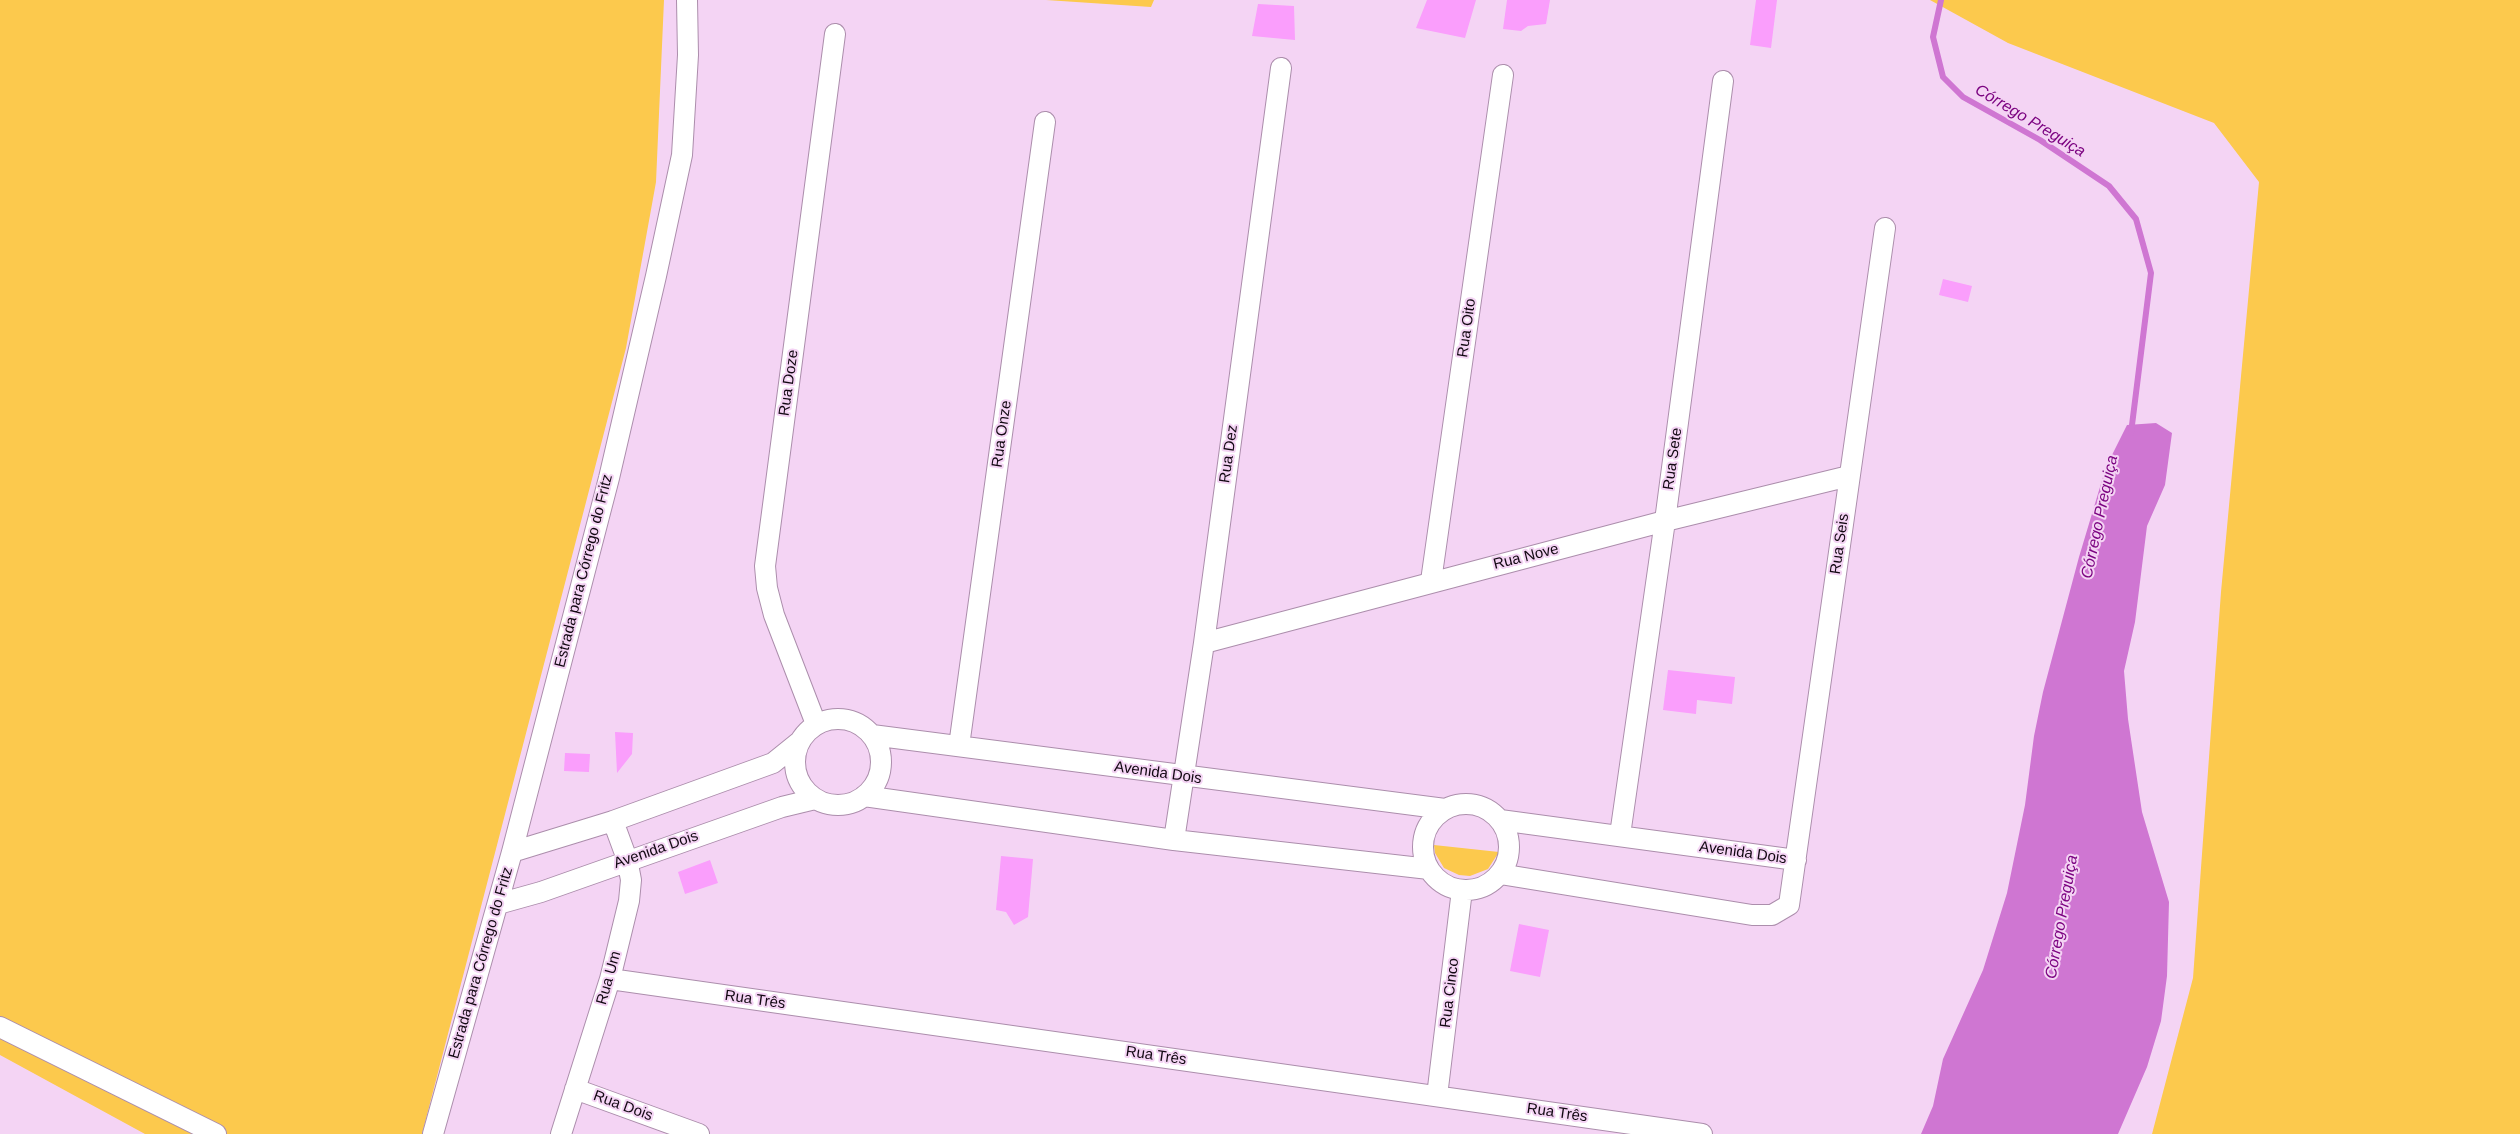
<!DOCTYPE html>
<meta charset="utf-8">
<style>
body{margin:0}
canvas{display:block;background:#f4d4f4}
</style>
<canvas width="2520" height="1134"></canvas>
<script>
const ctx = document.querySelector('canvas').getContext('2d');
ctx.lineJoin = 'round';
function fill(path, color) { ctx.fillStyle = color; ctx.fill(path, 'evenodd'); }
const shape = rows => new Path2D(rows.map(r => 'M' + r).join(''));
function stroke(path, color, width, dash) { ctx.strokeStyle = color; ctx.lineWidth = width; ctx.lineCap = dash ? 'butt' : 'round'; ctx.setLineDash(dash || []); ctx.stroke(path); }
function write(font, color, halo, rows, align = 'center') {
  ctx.font = font + ' Arial,sans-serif'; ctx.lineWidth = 4; ctx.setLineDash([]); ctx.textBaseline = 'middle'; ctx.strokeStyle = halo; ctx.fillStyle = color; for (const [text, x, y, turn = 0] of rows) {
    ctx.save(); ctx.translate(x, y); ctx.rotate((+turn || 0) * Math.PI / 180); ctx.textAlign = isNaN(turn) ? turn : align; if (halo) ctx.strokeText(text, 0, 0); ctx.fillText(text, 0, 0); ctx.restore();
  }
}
fill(shape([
 [0,0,664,0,656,182,626,348,422,1134,145,1134,0,1055],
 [1046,0,1154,0,1151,7],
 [1930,0,2520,0,2520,1134,2152,1134,2193,978,2221,592,2259,182,2214,123,2008,43],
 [1434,845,1499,852,1488,869,1470,876,1459,875,1444,868,1435,853]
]), '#fcc94d');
fill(shape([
 [2156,423,2172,433,2165,485,2147,526,2135,622,2124,671,2128,719,2142,812,2169,902,2167,976,2161,1021,2147,1067,2118,1134,1921,1134,1933,1106,1943,1059,1983,970,2007,893,2025,805,2034,736,2043,692,2079,557,2106,467,2127,425]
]), '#cf76d2');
stroke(shape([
 [1941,0,1933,37,1943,77,1963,97,2040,140,2109,186,2136,219,2151,273,2131,433]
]), '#cf76d2', 6);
fill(shape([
 [1427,0,1476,0,1465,38,1416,28],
 [1507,0,1550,0,1546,24,1528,26,1521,31,1503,29],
 [1756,0,1777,0,1771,48,1750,45],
 [1258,4,1294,6,1295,40,1252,36],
 [1943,279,1972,286,1968,302,1939,295],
 [1668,670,1735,677,1732,704,1697,700,1696,714,1663,710],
 [615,732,633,733,632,754,617,773],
 [565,753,590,754,589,772,564,771],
 [1001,856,1033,859,1028,917,1014,925,1006,912,996,910],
 [710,860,718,883,685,894,678,872],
 [1519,924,1549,930,1540,977,1510,971]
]), '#fa9efc');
const street = shape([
 [1431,581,1503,75],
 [1204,643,1665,521,1849,476],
 '795 762a43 43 0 1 1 86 0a43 43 0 1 1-86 0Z',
 [816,724,774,615,767,588,765,566,835,34],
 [872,735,1445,809],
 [959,746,1045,122],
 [864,796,1174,840,1429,869],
 '1423 847a43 43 0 1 1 86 0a43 43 0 1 1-86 0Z',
 [1500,820,1796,860],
 [1620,835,1665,521,1723,81],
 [1174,840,1204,643,1281,68],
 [512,852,613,821,773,763,799,742],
 [1500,874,1752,915,1772,915,1789,905,1885,228],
 [498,904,541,892,782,807,815,799],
 [610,979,1702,1134],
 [0,1027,216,1134],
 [575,1089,699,1134],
 [1437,1096,1462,890],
 [433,1134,512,852,609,478,656,276,682,155,688,55,687,0],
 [561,1134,610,979,629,901,631,880,627,859,613,821]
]);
stroke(street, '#ac8eac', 22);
stroke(street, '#fff', 20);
write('15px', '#120812', '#f4d4f4', [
 ["Rua Oito",1467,328,-82],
 ["Rua Doze",789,383,-82],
 ["Rua Onze",1002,434,-82],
 ["Rua Dez",1229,454,-82],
 ["Rua Sete",1673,459,-82],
 ["Rua Seis",1840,544,-82],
 ["Rua Nove",1526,557,-14],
 ["Estrada para Córrego do Fritz",584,571,-76],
 ["Avenida Dois",1158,773,8],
 ["Avenida Dois",656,850,-19],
 ["Avenida Dois",1743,853,8],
 ["Estrada para Córrego do Fritz",481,963,-74],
 ["Rua Um",609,978,-74],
 ["Rua Cinco",1450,993,-83],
 ["Rua Três",755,1000,8],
 ["Rua Três",1156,1056,8],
 ["Rua Dois",623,1106,20],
 ["Rua Três",1557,1113,8]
]);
write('italic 16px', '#7c0481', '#f4d4f4', [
 ["Córrego Preguiça",2030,121,31],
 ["Córrego Preguiça",2100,517,-78],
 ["Córrego Preguiça",2062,917,-80]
]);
</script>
